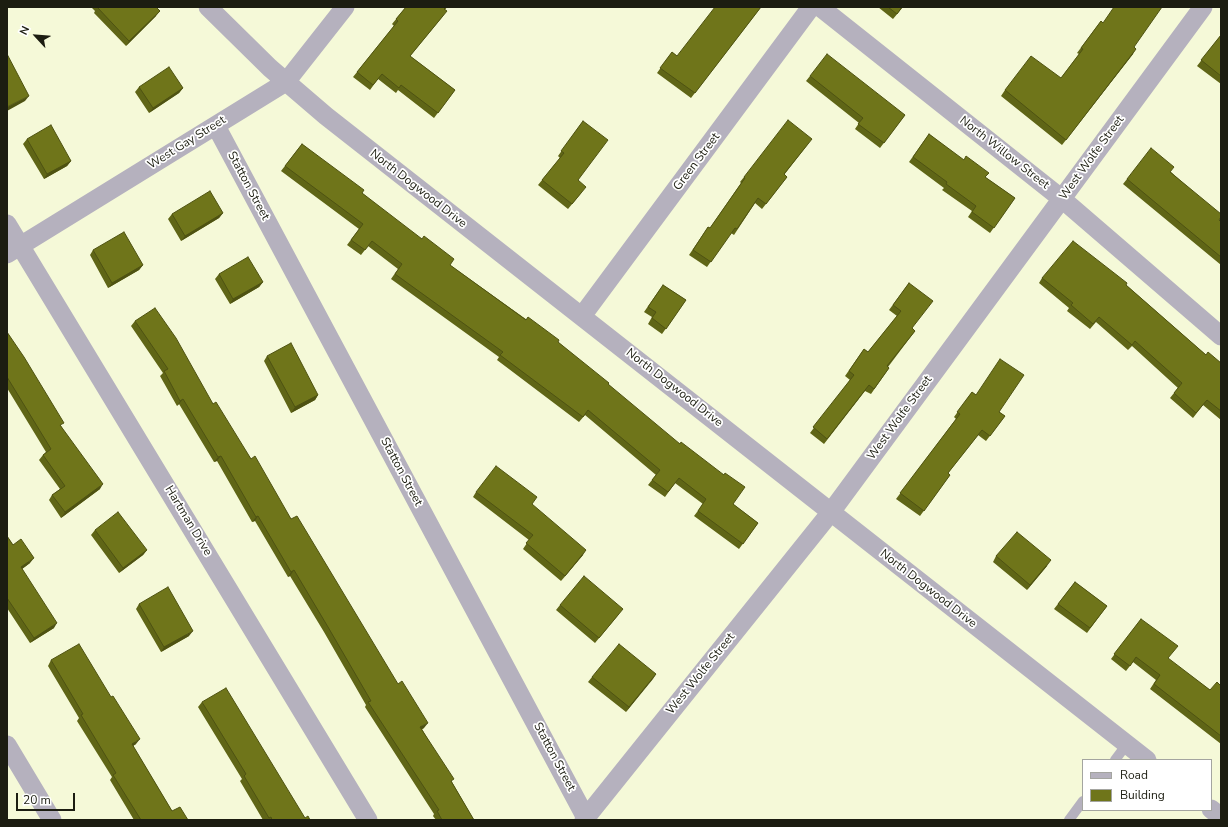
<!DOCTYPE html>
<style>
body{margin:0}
#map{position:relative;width:1228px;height:827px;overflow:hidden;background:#f5f9d8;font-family:"Nunito Sans",sans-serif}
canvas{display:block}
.frame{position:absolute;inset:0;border:8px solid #1c1d11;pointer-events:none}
.legend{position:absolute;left:1082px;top:759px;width:130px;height:52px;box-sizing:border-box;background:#fff;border:1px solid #a4a5a0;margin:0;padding:5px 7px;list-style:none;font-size:12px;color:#1c1d11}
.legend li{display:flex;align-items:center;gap:8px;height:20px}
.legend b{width:20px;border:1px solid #a4a5a0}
.north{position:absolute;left:16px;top:16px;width:40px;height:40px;-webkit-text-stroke:3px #fff;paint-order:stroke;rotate:296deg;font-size:11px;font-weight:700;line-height:16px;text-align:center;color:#1c1d11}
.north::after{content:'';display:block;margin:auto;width:14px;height:18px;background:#1c1d11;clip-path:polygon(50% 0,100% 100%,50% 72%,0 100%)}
.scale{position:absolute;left:16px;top:793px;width:59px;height:18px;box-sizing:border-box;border:2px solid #1c1d11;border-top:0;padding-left:5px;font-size:12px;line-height:14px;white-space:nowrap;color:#1c1d11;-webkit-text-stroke:3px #fff;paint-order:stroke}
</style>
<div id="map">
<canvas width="1228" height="827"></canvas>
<div class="frame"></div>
<ul class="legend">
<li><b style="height:5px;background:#b5b1be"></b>Road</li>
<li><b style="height:11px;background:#6f751a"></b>Building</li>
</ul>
<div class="north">N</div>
<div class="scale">20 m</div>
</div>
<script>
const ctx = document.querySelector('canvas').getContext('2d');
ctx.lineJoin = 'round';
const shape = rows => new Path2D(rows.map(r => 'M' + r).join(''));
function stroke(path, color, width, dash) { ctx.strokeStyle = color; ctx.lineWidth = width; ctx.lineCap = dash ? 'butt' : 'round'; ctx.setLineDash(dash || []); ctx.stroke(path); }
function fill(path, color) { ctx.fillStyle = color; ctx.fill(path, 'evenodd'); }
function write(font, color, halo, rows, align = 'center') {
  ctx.font = font + ' "Nunito Sans",sans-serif'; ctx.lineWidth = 3.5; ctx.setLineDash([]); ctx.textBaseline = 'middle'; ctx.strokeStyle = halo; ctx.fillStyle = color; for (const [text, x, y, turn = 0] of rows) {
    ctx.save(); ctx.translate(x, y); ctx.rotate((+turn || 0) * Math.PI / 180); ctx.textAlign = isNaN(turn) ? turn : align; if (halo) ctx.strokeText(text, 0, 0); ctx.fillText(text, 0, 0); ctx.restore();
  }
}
stroke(shape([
 [1115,760,1127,744],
 [1069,820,1083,801]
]), '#b5b1be', 10);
stroke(shape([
 [208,7,270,68,326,116,1147,760],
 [820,7,1062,199,1221,336],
 [216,126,586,818],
 [7,224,368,820],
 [7,254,286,82,345,7],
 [582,316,811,7],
 [7,745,52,820],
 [1211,809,1221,817],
 [584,820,831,512,1203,7]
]), '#b5b1be', 19);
fill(shape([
 [91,7,156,7,156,16,126,46,94,13,95,11],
 [406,7,447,7,445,10,443,16,410,56,455,90,434,118,398,90,396,93,378,79,370,90,353,77,394,26,392,24],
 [761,7,691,98,657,73,672,52,677,56],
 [878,7,903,7,893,19],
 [1101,21,1134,47,1133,54,1062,145,1001,96,1005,90,1061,78,1079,54,1077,53],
 [1221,35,1221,84,1197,66],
 [810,76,905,115,880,148,855,129,859,123,806,81],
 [139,87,183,88,179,93,149,113,135,92],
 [583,121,578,180,582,192,568,209,538,185,560,158,558,156],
 [929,134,985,177,1015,198,990,233,968,217,972,211,942,190,944,188,909,162],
 [27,139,71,161,67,166,44,179,23,144],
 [302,144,362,193,450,265,558,342,608,384,733,504,758,523,739,549,694,516,703,504,675,483,665,497,648,485,656,475,585,415,579,422,497,360,499,357,391,279,398,269,368,246,361,255,347,245,359,229,281,171],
 [808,144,784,175,787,177,762,209,755,203,734,235,731,233,707,267,689,255,708,227,710,228,741,183,740,182,744,177],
 [1171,172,1221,217,1219,220,1221,222,1221,265,1123,184,1127,179],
 [223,213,219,218,181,241,168,219,172,214],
 [93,250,143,265,139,270,108,288,90,255],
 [219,274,263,282,259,287,230,304,215,279],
 [1042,278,1126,285,1206,355,1221,363,1221,420,1203,405,1193,418,1170,398,1178,388,1132,346,1128,350,1096,322,1090,329,1067,311,1069,308,1039,283],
 [909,283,912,328,915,331,888,367,889,368,871,394,865,391,824,444,810,433,850,380,845,376,864,349,868,352,897,316,889,310],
 [663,285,686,300,662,334,648,324,652,317,644,312],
 [135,321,213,404,251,459,291,519,424,728,422,729,452,782,474,820,436,820,433,816,434,814,365,707,366,705,324,632,290,576,288,577,255,521,252,522,217,461,214,462,179,404,177,406,160,376,163,373,131,326],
 [7,332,61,426,100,489,61,518,49,500,52,495,60,489,39,460,43,455,46,452,7,388],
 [267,356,318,395,315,400,291,413,264,361],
 [972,392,1005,416,986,441,978,435,948,473,950,475,920,516,896,499,956,419,954,417],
 [476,492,583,555,561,581,523,549,529,540,473,497],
 [95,530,147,550,143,555,119,573,91,535],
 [7,536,13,545,30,563,22,569,54,628,30,643,7,608],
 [996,556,1047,566,1027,590,993,562],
 [1075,582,1107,606,1087,633,1054,609],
 [139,604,189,636,161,652,136,609],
 [560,605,619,614,595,643,556,610],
 [1141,619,1168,659,1210,690,1221,686,1221,744,1150,689,1156,680,1133,662,1126,671,1111,659],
 [51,660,136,744,133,746,172,811,188,820,134,820,110,780,112,777,77,721,79,718,48,666],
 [656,674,626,712,588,682,592,677],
 [202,702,305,818,310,820,263,820,240,781,242,779,198,707]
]), '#5f6516');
fill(shape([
 [160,11,156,16,126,46,129,41],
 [1136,49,1133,54,1062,145,1066,140],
 [183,88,179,93,149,113,153,108],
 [29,96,25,101,7,111,7,107],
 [71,161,67,166,44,179,47,174],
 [223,213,219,218,181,241,185,236],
 [143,265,139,270,108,288,112,283],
 [263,282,259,287,230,304,233,299],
 [318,395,315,400,291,413,295,407],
 [183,399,179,404,177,406,180,401],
 [221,456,217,461,214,462,218,457],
 [103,484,100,489,61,518,65,512],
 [258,516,255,521,252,522,256,517],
 [147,550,143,555,119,573,123,568],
 [586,550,583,555,561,581,565,576],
 [34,558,30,563,18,572,21,567],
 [1051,560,1047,566,1027,590,1030,585],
 [294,570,290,576,288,577,291,572],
 [57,623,54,628,30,643,34,638],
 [193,631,189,636,161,652,164,647],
 [656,674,653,679,626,712,629,707],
 [428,723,424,728,417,732,420,727],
 [140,739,136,744,128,749,132,744]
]), '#4e5212');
const building = shape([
 [97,7,156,7,160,11,129,41,97,7],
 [406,7,446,7,444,9,447,11,410,56,455,90,438,113,401,85,399,88,382,74,373,85,357,72,398,21,396,19,406,7],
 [715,7,761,7,695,93,660,68,672,52,677,56,715,7],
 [888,7,902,7,897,14,888,7],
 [1114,7,1162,7,1134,47,1136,49,1066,140,1005,90,1031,56,1061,78,1083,49,1081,48,1101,21,1103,23,1114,7],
 [1221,35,1221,76,1201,60,1221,35],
 [7,54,29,96,7,107,7,54],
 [827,54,905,115,884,143,858,124,863,118,810,76,827,54],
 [169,67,183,88,153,108,139,87,169,67],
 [788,120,812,139,784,174,787,177,766,204,758,198,737,229,735,228,711,262,693,250,708,227,710,228,745,178,744,177,788,120],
 [583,121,608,140,578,180,586,187,572,204,542,180,564,153,561,151,583,121],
 [51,125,71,161,47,174,27,139,51,125],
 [929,134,964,160,966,156,989,173,985,177,1015,198,994,228,972,212,976,206,946,184,947,182,913,157,929,134],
 [302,144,364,190,362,193,422,239,424,236,454,259,450,265,526,320,528,317,559,340,558,342,609,383,608,384,680,444,681,442,724,475,725,473,745,487,733,504,758,523,743,544,698,511,706,499,679,478,668,492,652,480,660,470,588,410,583,417,500,355,503,352,395,274,402,264,372,241,365,250,351,240,363,224,285,166,302,144],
 [1151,148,1174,167,1170,172,1221,214,1221,217,1219,220,1221,222,1221,257,1127,179,1151,148],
 [210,191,223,213,185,236,172,214,210,191],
 [124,232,143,265,112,283,93,250,124,232],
 [1073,241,1127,283,1126,285,1206,355,1208,352,1221,363,1221,411,1207,400,1196,413,1174,393,1182,383,1135,341,1132,345,1099,317,1093,324,1071,305,1073,303,1042,278,1073,241],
 [248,257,263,282,233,299,219,274,248,257],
 [909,283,933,301,912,328,915,331,887,366,889,368,874,389,869,385,827,439,813,427,854,375,849,371,864,349,868,352,901,311,893,305,909,283],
 [663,285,686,300,666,329,652,318,656,312,648,307,663,285],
 [155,308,176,338,213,404,216,402,251,459,255,456,291,519,297,516,398,684,402,681,428,723,420,727,454,779,451,781,474,820,442,820,437,811,439,810,368,702,371,701,328,627,294,570,291,572,258,516,256,517,221,456,218,457,183,399,180,401,164,371,168,369,135,321,155,308],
 [7,332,24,357,64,423,60,425,103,484,65,512,52,495,65,486,43,455,51,449,7,377,7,332],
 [291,343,318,395,295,407,267,356,291,343],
 [1000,359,1024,375,999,412,1005,416,990,436,982,430,948,473,950,475,924,511,900,493,960,414,957,412,972,392,976,395,1000,359],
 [496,466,537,497,532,504,586,550,565,576,526,543,533,535,476,492,496,466],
 [118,512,147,550,123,568,95,530,118,512],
 [1017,532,1051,560,1030,585,996,556,1017,532],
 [7,536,13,545,21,539,34,558,21,567,57,623,34,638,7,598,7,536],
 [584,576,623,609,599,638,560,605,584,576],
 [1075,582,1107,606,1090,628,1058,604,1075,582],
 [168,587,193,631,164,647,139,604,168,587],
 [1141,619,1178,646,1168,658,1210,690,1217,682,1221,686,1221,736,1154,684,1160,675,1136,657,1130,666,1114,654,1141,619],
 [79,644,111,697,113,696,140,739,132,744,172,811,180,807,188,820,141,820,113,775,116,773,81,715,83,714,51,660,79,644],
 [619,644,656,674,629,707,592,677,619,644],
 [226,688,305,818,308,816,310,820,272,820,271,817,269,818,244,776,246,774,202,702,226,688]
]);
fill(building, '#6f751a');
stroke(building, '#4e5212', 1);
write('12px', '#1c1d11', '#fff', [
 ["West Gay Street",187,143,-32],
 ["North Willow Street",1004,153,38],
 ["West Wolfe Street",1092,158,-54],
 ["Green Street",697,162,-53],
 ["Statton Street",248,186,62],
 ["North Dogwood Drive",418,189,38],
 ["North Dogwood Drive",674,388,38],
 ["West Wolfe Street",900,418,-54],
 ["Statton Street",401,472,62],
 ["Hartman Drive",188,521,59],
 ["North Dogwood Drive",928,589,38],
 ["West Wolfe Street",701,674,-51],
 ["Statton Street",554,757,62]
]);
</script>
